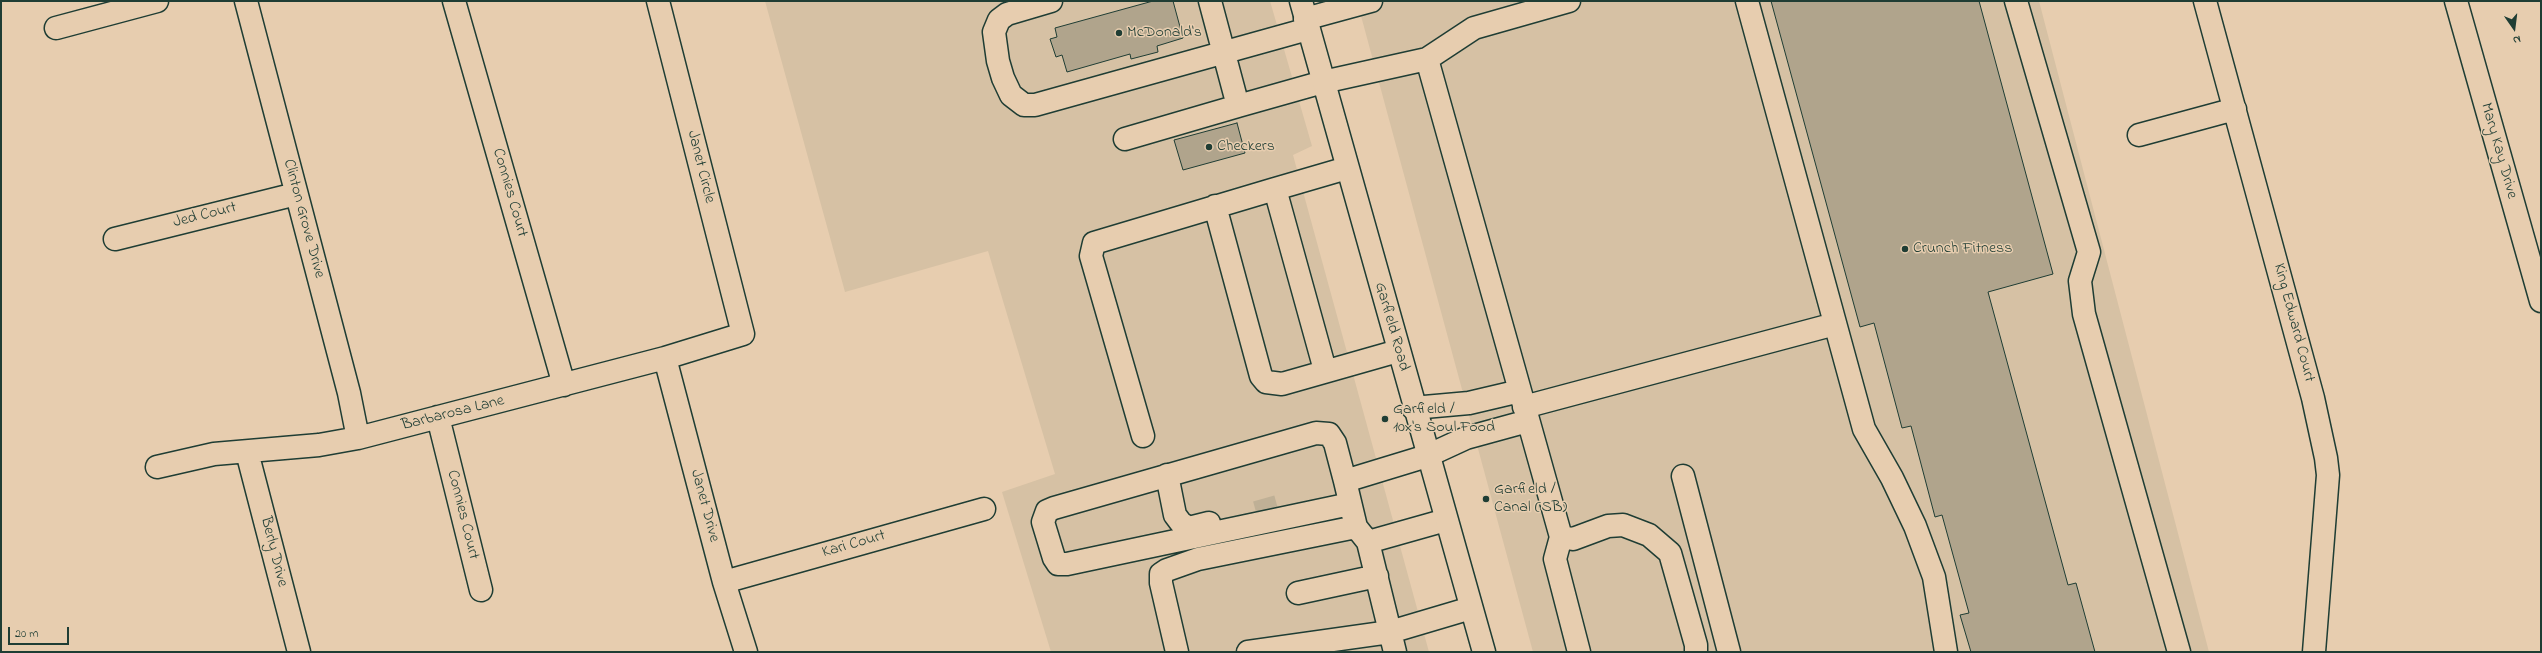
<!DOCTYPE html>
<style>
body{margin:0}
#map{position:relative;width:2542px;height:653px;overflow:hidden;background:#e7cdaf;font-family:"Indie Flower",sans-serif}
canvas{display:block}
.frame{position:absolute;inset:0;border:2px solid #1f3d34;pointer-events:none}
.north{position:absolute;left:2494px;top:8px;width:40px;height:40px;-webkit-text-stroke:3px #e7cdaf;paint-order:stroke;rotate:166deg;font-size:11px;font-weight:700;line-height:16px;text-align:center;color:#1f3d34}
.north::after{content:'';display:block;margin:auto;width:14px;height:18px;background:#1f3d34;clip-path:polygon(50% 0,100% 100%,50% 72%,0 100%)}
.scale{position:absolute;left:8px;top:627px;width:61px;height:18px;box-sizing:border-box;border:2px solid #1f3d34;border-top:0;padding-left:5px;font-size:12px;line-height:14px;white-space:nowrap;color:#1f3d34;-webkit-text-stroke:3px #e7cdaf;paint-order:stroke}
</style>
<div id="map">
<canvas width="2542" height="653"></canvas>
<div class="frame"></div>
<div class="north">N</div>
<div class="scale">20 m</div>
</div>
<script>
const ctx = document.querySelector('canvas').getContext('2d');
ctx.lineJoin = 'round';
function fill(path, color) { ctx.fillStyle = color; ctx.fill(path, 'evenodd'); }
const shape = rows => new Path2D(rows.map(r => 'M' + r).join(''));
function stroke(path, color, width, dash) { ctx.strokeStyle = color; ctx.lineWidth = width; ctx.lineCap = dash ? 'butt' : 'round'; ctx.setLineDash(dash || []); ctx.stroke(path); }
function write(font, color, halo, rows, align = 'center') {
  ctx.font = font + ' "Indie Flower",sans-serif'; ctx.lineWidth = 3; ctx.setLineDash([]); ctx.textBaseline = 'middle'; ctx.strokeStyle = halo; ctx.fillStyle = color; for (const [text, x, y, turn = 0] of rows) {
    ctx.save(); ctx.translate(x, y); ctx.rotate((+turn || 0) * Math.PI / 180); ctx.textAlign = isNaN(turn) ? turn : align; if (halo) ctx.strokeText(text, 0, 0); ctx.fillText(text, 0, 0); ctx.restore();
  }
}
fill(shape([
 [765,1,1270,1,1312,146,1293,155,1429,652,1051,652,1002,492,1055,474,988,251,845,292],
 [1357,1,2039,1,2209,652,1533,652]
]), '#d6c1a4');
const building = shape([
 [1153,1,1173,1,1183,38,1157,46,1158,52,1131,59,1130,54,1067,72,1062,55,1056,57,1050,39,1057,37,1055,28,1153,1],
 [1771,1,1979,1,2053,274,1988,292,2068,585,2076,583,2095,652,1971,652,1960,615,1969,613,1942,515,1935,517,1911,426,1902,428,1874,323,1860,327,1771,1],
 [1237,123,1245,153,1183,170,1174,140,1237,123]
]);
fill(building, '#b0a48c');
stroke(building, '#1f3d34', 1);
stroke(shape([
 [1256,512,1278,506]
]), '#bfb096', 22, [22, 11]);
const minor = shape([
 [246,1,349,393,358,438],
 [454,1,564,385],
 [1051,1,1007,14,999,20,994,32,998,61,1003,78,1011,95,1024,105,1035,105,1308,29],
 [1747,1,1864,429,1892,478,1915,526,1934,577,1946,652],
 [2016,1,2089,252,2080,281,2084,314,2179,652],
 [2205,1,2313,398,2326,458,2328,475,2314,652],
 [2456,1,2541,301],
 [1305,19,1371,1],
 [56,28,157,1],
 [1427,59,1561,537,1555,559,1579,652],
 [1238,106,1323,82,1427,59,1474,28,1569,1],
 [2139,135,2235,109],
 [1125,139,1238,106,1210,1],
 [1215,206,1261,376,1266,382,1282,384,1398,351],
 [115,239,296,194],
 [665,358,724,582,746,652],
 [1325,370,1275,189,1347,168],
 [1524,407,1835,324],
 [1413,408,1469,403,1520,391],
 [438,417,481,590],
 [1143,436,1091,256,1094,243,1275,189],
 [247,452,299,652],
 [157,467,214,454,319,445,358,438,665,358,743,334,658,1],
 [1167,475,1175,515,1181,523,1189,528,1209,523],
 [1683,476,1729,652],
 [1345,481,1427,456,1466,438,1528,421],
 [1350,504,1067,564,1058,564,1054,558,1043,522,1047,511,1054,508,1316,433,1329,434,1335,443,1345,481,1356,527],
 [1561,537,1573,539,1608,526,1623,525,1649,535,1670,553,1696,645,1696,652],
 [1368,542,1446,520],
 [724,582,984,509],
 [1298,593,1377,576],
 [1177,652,1161,583,1161,574,1167,570,1198,559,1356,527,1368,542,1395,652],
 [1248,652,1390,632,1471,608]
]);
const major = shape([
 [1301,1,1484,652]
]);
stroke(minor, '#1f3d34', 25);
stroke(major, '#1f3d34', 25);
stroke(minor, '#e7cdaf', 22);
stroke(major, '#e7cdaf', 22);
for (const [x, y, r, color] of [
 [1119,33,4,"#1f3d34"],
 [1209,147,4,"#1f3d34"],
 [1905,249,4,"#1f3d34"],
 [1385,419,4,"#1f3d34"],
 [1486,499,4,"#1f3d34"]
]) { const dot = new Path2D(); dot.arc(x, y, r, 0, 2 * Math.PI); ctx.fillStyle = color; ctx.fill(dot); stroke(dot, '#e7cdaf', 1.5); }
write('16px', '#1f3d34', '#e7cdaf', [
 ["McDonald's",1127,33],
 ["Checkers",1217,147],
 ["Crunch Fitness",1913,249],
 ["Garfield /",1393,410],
 ["10x's Soul Food",1393,428],
 ["Garfield /",1494,490],
 ["Canal (SB)",1494,508]
], 'left');
write('16px', '#1f3d34', '#e7cdaf', [
 ["Mary Kay Drive",2498,151,74],
 ["Janet Circle",700,167,76],
 ["Connies Court",509,193,74],
 ["Jed Court",205,216,-14],
 ["Clinton Grove Drive",303,219,75],
 ["King Edward Court",2293,323,75],
 ["Garfield Road",1391,327,74],
 ["Barbarosa Lane",453,414,-14],
 ["Janet Drive",704,506,75],
 ["Connies Court",462,515,76],
 ["Kari Court",854,545,-16],
 ["Berly Drive",273,552,76]
]);
</script>
